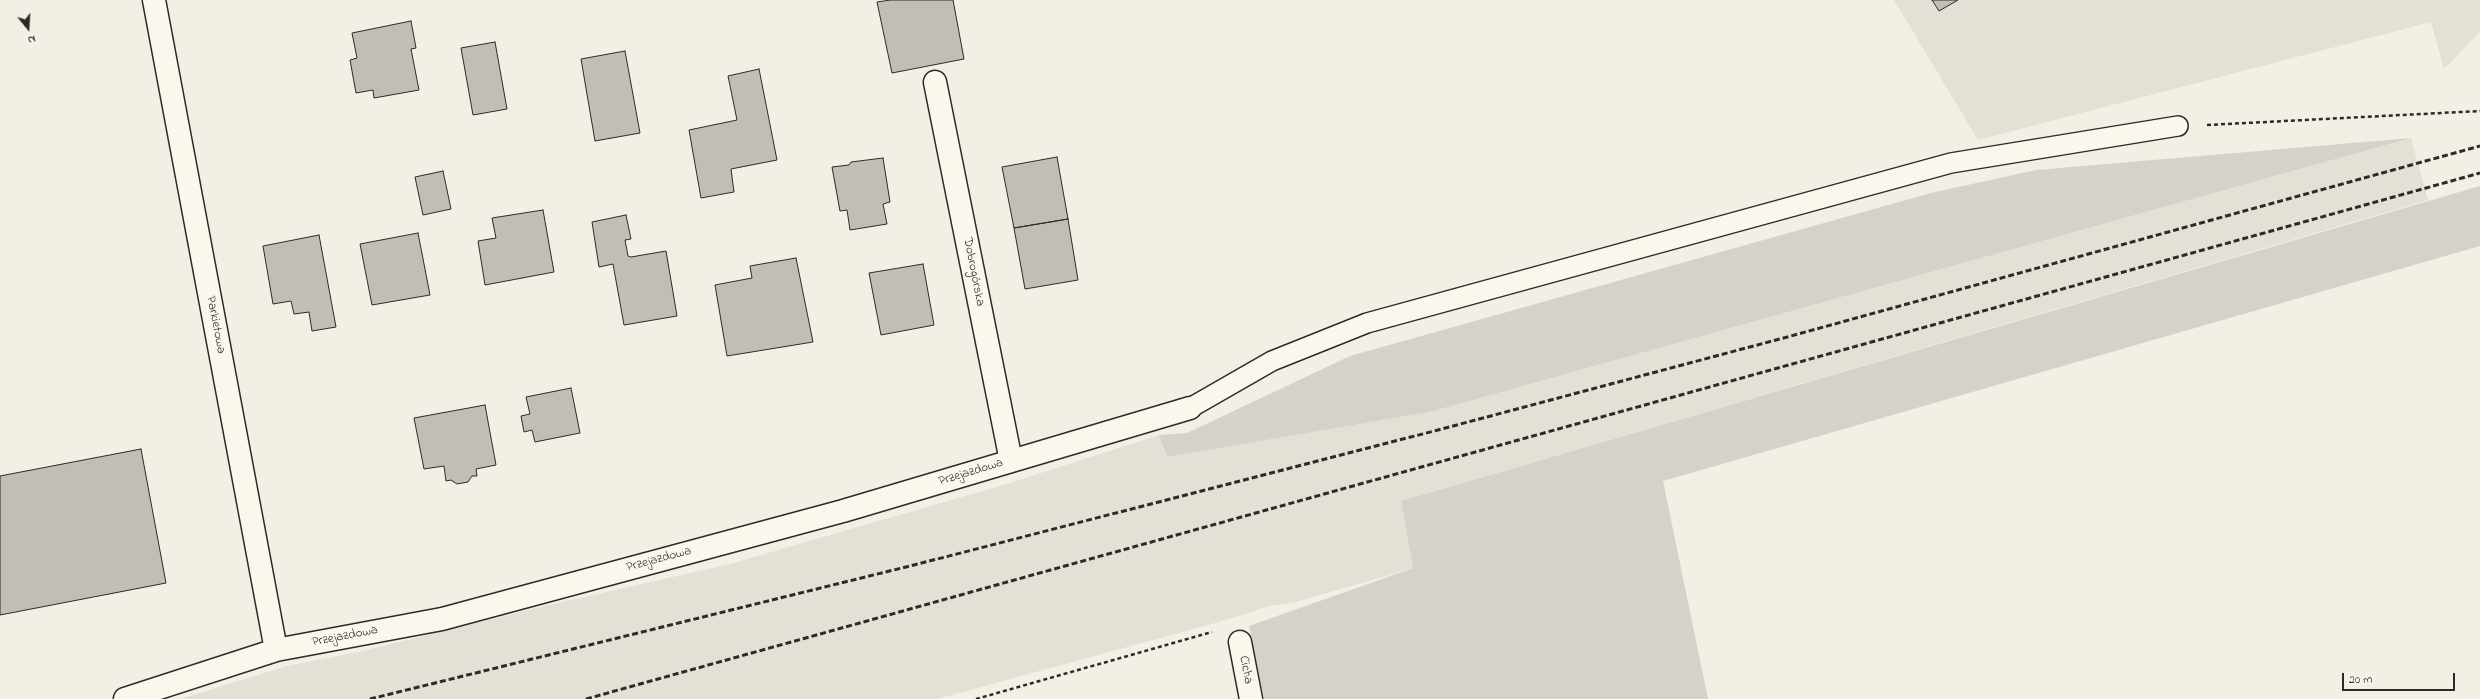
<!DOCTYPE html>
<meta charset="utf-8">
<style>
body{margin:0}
#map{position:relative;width:2480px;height:699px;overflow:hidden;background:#f3efe4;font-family:"Indie Flower",sans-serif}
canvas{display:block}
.north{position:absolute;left:8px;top:8px;width:40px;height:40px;-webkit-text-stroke:3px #fbf7ec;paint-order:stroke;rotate:162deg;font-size:11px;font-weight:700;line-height:16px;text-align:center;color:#2b2b2b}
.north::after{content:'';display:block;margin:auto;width:14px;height:18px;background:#2b2b2b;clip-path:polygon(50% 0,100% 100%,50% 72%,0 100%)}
.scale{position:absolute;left:2342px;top:673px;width:113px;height:18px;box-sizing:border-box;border:2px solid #2b2b2b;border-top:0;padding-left:5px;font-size:12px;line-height:14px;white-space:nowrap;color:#2b2b2b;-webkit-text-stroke:3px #fbf7ec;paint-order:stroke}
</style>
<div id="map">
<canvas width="2480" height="699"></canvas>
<div class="north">N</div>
<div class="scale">20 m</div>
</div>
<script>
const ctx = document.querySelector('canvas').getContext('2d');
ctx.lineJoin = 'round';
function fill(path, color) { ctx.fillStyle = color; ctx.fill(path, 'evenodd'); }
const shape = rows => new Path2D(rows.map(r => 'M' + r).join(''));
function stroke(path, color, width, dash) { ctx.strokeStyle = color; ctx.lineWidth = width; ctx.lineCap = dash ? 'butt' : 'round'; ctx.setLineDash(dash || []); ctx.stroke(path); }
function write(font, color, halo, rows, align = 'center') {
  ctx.font = font + ' "Indie Flower",sans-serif'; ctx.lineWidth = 3.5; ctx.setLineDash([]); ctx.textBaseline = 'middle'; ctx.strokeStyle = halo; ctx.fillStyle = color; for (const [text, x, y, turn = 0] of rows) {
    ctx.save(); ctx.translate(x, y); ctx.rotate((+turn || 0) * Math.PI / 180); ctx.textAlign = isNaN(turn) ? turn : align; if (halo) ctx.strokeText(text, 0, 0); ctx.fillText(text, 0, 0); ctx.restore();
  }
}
fill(shape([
 [1894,0,2480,0,2480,32,2444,69,2431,22,1978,140],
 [2411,138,2428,200,1401,501,1413,568,1296,602,1269,606,1226,620,937,699,180,699,287,666,363,651,545,606,730,564,1010,483,1159,435,1167,457,1430,412]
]), '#e4e0d6');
fill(shape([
 [2411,138,1430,412,1167,457,1159,435,1187,433,1350,356,1931,193,2036,170],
 [2480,186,2480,246,1663,481,1708,699,1264,699,1249,626,1413,568,1401,501]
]), '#d5d2c9');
const building = shape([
 [890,0,953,0,964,59,892,73,877,2,890,0],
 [1932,0,1958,0,1939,11,1932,0],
 [411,21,416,48,411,49,419,90,374,98,373,90,356,93,350,60,357,58,352,33,411,21],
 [495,42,507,109,473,115,461,48,495,42],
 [625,51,640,133,595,141,581,59,625,51],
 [759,69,777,160,731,169,734,192,701,198,689,130,737,120,728,76,759,69],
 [1057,157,1068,219,1014,228,1002,167,1057,157],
 [883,158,890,202,883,204,887,224,850,230,847,210,840,211,832,167,849,165,851,162,883,158],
 [443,171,451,209,423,215,415,177,443,171],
 [543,210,554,272,485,285,478,241,496,238,492,218,543,210],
 [626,215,631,239,625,240,628,256,631,257,666,251,677,316,624,325,613,264,599,267,592,222,626,215],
 [1068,219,1078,280,1025,289,1014,228,1068,219],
 [418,233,430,295,372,305,360,244,418,233],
 [319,235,336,327,312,331,309,312,294,314,291,301,273,304,263,246,319,235],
 [796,258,813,342,727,356,715,285,752,278,750,266,796,258],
 [923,264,934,325,881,335,869,273,923,264],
 [571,388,580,433,535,442,532,430,524,432,521,416,530,414,526,397,571,388],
 [485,405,496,465,476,469,477,476,472,476,468,482,457,484,451,480,446,481,444,466,424,469,414,418,485,405],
 [141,449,166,583,0,615,0,476,141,449]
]);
fill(building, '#c0beb6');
stroke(building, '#2b2b2b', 1);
const service = shape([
 [1190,408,1272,361,1367,323,1951,163,2178,126]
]);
const minor = shape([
 [154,0,276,650],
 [935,82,1011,461],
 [1240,642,1251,699],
 [125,699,276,650,442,619,843,511,1190,408]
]);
stroke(service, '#2b2b2b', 22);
stroke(minor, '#2b2b2b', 25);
stroke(shape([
 [2207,125,2480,111],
 [976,699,1212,632]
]), '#2b2b2b', 2.5, [4, 3]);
stroke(service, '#fbf7ec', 19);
stroke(minor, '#fbf7ec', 22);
stroke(shape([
 [370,699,914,565,1438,430,1791,336,2480,146],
 [586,699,2480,173]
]), '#2b2b2b', 3, [6, 3]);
write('13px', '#2b2b2b', '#fbf7ec', [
 ["Dobrogórska",973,272,79],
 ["Parkietowa",215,325,79],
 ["Przejazdowa",971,473,-17],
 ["Przejazdowa",659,560,-15],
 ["Przejazdowa",345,637,-11],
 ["Cicha",1245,670,79]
]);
</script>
